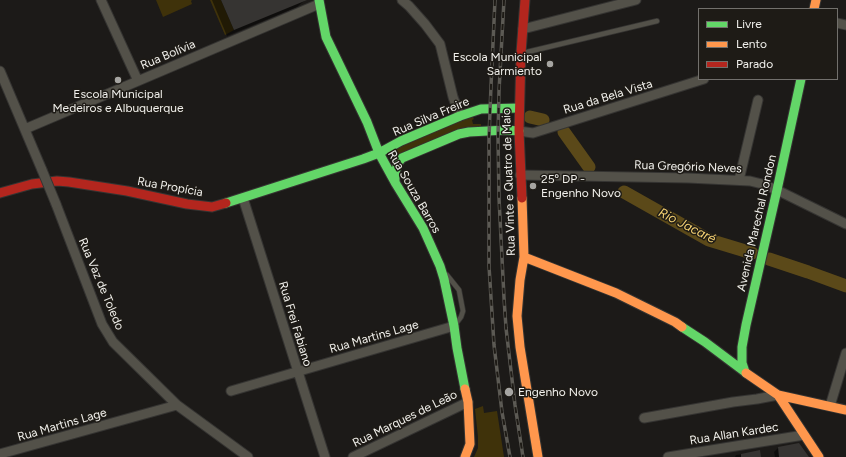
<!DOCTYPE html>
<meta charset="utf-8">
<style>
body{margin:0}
#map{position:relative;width:846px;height:457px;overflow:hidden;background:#1c1a18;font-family:Figtree,sans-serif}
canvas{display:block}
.legend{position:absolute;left:698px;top:8px;width:140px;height:72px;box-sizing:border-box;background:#1e1b16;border:1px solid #72706c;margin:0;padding:5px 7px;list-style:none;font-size:12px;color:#f1f0ec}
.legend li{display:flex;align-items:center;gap:8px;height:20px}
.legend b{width:20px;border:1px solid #72706c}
</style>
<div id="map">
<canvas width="846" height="457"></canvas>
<ul class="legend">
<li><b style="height:5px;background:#63d668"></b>Livre</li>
<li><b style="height:5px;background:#ff974d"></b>Lento</li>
<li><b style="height:5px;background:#b3261e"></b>Parado</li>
</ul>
</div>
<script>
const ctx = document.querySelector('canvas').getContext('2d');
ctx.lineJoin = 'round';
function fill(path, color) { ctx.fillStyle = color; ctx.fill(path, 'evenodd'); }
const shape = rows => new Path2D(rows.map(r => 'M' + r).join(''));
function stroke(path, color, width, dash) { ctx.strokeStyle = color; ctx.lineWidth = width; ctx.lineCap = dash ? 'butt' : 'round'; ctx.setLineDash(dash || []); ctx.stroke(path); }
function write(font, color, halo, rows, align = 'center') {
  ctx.font = font + ' Figtree,sans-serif'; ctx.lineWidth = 3; ctx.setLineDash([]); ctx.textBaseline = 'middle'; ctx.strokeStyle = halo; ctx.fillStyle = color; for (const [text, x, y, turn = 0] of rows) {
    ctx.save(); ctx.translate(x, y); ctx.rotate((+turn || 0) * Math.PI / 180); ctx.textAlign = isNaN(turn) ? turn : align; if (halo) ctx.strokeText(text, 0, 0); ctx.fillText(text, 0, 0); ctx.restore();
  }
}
fill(shape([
 [156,0,192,0,191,1,192,4,163,17],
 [210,0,221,0,234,30,225,35],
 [472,116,474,119,472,120,473,124,481,124,481,126,403,152,393,159,391,153,403,145],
 [483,406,484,413,497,411,504,457,474,457,478,448,478,437,475,409]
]), '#3f320a');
fill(shape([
 [212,0,304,0,304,1,297,7,227,36],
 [778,448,807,457,775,457,774,452],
 [759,452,760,457,735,457,736,455]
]), '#0007');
stroke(shape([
 [530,117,543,120],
 [564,132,589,167],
 [624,192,709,240,752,253],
 [769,259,808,272,846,286]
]), '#5b4919', 13);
fill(shape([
 [221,0,307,0,234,30],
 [799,443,809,457,779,457,778,447],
 [760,450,761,457,741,457,741,454]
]), '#363432');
const lane = shape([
 [523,53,657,21],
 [447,275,459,290,463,311,461,317,455,325]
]);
const street = shape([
 [101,0,138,81],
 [402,0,409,6,425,24,440,44,453,97,460,116],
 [837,23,846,25],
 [523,29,636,0],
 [0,71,42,170],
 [25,129,319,4],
 [519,131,533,133,704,79],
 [520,175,688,178,750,181,762,184,777,190,846,224],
 [739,180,758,100],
 [243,198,325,457],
 [56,204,102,324,113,342,177,405,248,457],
 [231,391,454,326],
 [830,406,846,353],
 [644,418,733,402,757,399,778,395],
 [0,454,177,405],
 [353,457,468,402],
 [668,457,804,435]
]);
const fast = shape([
 [319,0,326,37,367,122,379,153,396,184,423,228,440,266,444,279,454,326,457,348,465,389],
 [395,182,395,173,398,163,402,158,459,134,469,132,506,130,519,131],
 [226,203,363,159,379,153,401,141,460,116,481,109,519,108],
 [682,327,705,342,745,372],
 [746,373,745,372,742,363,742,347,746,325,777,190,801,79]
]);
const slow = shape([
 [814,9,816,0],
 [522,198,524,257,520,280,517,316,520,347,538,457],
 [524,257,616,293,675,322,682,327],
 [746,373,778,395,819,457],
 [778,395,846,410],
 [465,457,470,444,468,402,465,389]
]);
const jam = shape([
 [0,193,32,184,57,181,69,182,127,191,187,204,212,207,226,203],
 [522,198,519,131,521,53,525,0]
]);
stroke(lane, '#353432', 6);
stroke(street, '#353432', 11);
stroke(fast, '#353432', 11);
stroke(slow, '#353432', 11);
stroke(jam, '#353432', 11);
stroke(lane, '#535149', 4.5);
stroke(street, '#535149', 9);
stroke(fast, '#63d668', 9);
stroke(slow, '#ff974d', 9);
stroke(jam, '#b3261e', 9);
const rail = shape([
 [495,0,491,86,489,137,489,266,494,345,502,412,510,457],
 [504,0,499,91,498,137,499,198,504,298,506,328,515,405,523,457]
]);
stroke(rail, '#5c5a54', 3.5);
stroke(rail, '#1e1b16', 2, [6]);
const streetBridge = shape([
 [42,170,56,204]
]);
stroke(streetBridge, '#353432', 11, []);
stroke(streetBridge, '#535149', 9);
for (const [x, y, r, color] of [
 [550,64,4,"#a6a5a2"],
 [118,80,4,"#a6a5a2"],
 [533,186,4,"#a6a5a2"],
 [509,392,5,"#a6a5a2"]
]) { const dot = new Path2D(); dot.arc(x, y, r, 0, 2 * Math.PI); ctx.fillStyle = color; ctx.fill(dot); stroke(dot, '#1e1b16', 1.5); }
write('12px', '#f1f0ec', '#1e1b16', [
 ["Rua Bolívia",168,55,-23],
 ["Rua da Bela Vista",608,97,-17],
 ["Rua Silva Freire",431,117,-23],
 ["Rua Gregório Neves",688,167,2],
 ["Rua Vinte e Quatro de Maio",509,182,-92],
 ["Rua Propícia",170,187,10],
 ["Rua Souza Barros",414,192,60],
 ["Avenida Marechal Rondon",757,223,-77],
 ["Rua Vaz de Toledo",101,284,67],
 ["Rua Frei Fabiano",295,324,73],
 ["Rua Martins Lage",374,337,-16],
 ["Rua Marques de Leão",405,419,-26],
 ["Rua Martins Lage",62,425,-16],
 ["Rua Allan Kardec",734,434,-9]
]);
write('12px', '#f1f0ec', '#1e1b16', [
 ["Escola Municipal",542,57,"right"],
 ["Sarmiento",542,71,"right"],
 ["Escola Municipal",118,94,"center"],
 ["Medeiros e Albuquerque",118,108,"center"],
 ["25º DP -",541,179],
 ["Engenho Novo",541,193],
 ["Engenho Novo",518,392]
], 'left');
write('italic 13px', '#f6d272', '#1e1b16', [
 ["Rio Jacaré",687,226,27]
]);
</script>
